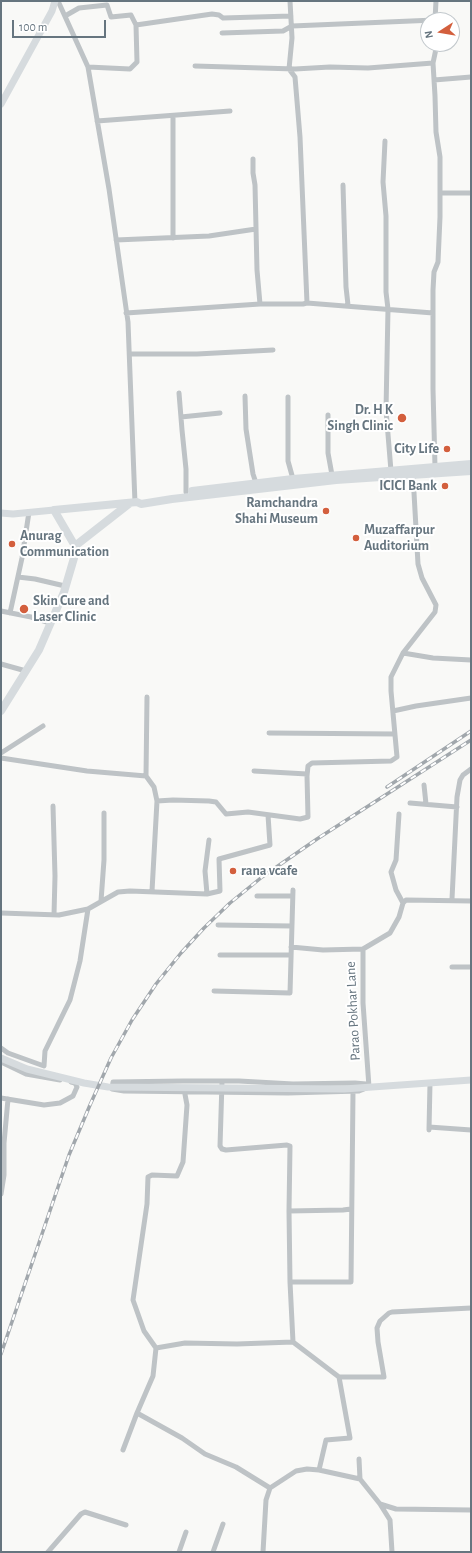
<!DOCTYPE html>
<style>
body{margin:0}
#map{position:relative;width:472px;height:1553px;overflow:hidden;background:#f9f9f7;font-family:"Alegreya Sans",sans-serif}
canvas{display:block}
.frame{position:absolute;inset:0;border:2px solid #66757f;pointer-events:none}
.north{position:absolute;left:420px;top:12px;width:40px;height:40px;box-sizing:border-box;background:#fff;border:1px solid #c2c8cc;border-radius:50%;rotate:258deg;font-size:11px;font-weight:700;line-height:16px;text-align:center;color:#66757f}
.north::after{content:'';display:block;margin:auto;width:14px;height:18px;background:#d35f3d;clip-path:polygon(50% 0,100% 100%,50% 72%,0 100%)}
.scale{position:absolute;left:12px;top:20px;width:94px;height:18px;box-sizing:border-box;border:2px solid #66757f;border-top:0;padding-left:5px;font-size:12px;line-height:14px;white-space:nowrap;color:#66757f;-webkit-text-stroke:3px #fff;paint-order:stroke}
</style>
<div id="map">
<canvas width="472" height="1553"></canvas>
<div class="frame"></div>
<div class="north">N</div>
<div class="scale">100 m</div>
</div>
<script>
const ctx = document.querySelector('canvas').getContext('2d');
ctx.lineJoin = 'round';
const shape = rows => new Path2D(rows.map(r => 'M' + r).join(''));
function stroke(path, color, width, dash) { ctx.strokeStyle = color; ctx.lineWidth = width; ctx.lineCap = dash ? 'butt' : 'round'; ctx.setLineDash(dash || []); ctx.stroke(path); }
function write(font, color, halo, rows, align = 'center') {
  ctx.font = font + ' "Alegreya Sans",sans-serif'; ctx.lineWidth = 4; ctx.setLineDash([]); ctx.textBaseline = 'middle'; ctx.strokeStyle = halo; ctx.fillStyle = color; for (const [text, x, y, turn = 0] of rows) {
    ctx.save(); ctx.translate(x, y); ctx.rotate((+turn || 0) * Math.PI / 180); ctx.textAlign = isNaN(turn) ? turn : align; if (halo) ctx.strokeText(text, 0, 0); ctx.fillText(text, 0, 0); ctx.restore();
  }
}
stroke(shape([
 [58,1,88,67,109,189,128,322,135,503],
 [290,1,292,38,289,69,295,77,300,137,307,303],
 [65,16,79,8,107,5,111,17,131,15,136,25,137,62,130,69,88,67],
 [435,20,436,1],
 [136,25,212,14,219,15,223,18,291,16],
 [222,33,283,31,292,26,435,20],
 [433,63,435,96,436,132,440,157,440,217,438,262,434,272,433,290,433,389,435,467],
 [195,66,295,69,330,67,368,68,433,63,437,44],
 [434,80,471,77],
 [173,117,173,238],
 [97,121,230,111],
 [385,141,383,182,386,216,386,292,388,309,386,410,391,471],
 [253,159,253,173,255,185,257,270,260,304],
 [343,185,346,287,348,305],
 [440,193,471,193],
 [116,240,209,236,256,229],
 [126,313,260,304,303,304,307,303,433,313],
 [130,354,197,354,273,350],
 [179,393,182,430,186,469,186,492],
 [245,396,246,429,253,474,256,483],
 [288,397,288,461,293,479],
 [328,415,328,453,332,475],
 [181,417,220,413],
 [18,577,35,579,65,586],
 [1,611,31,617,50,623],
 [10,613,22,558,29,512],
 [403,653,433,658,471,660],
 [1,664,26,671],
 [393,711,416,706,471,698],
 [269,733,395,734],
 [1,753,43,726],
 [1,758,87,771,146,776,154,787,157,801,152,891],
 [254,771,307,774],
 [146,776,147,697],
 [424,785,426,804],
 [157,801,173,800,209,801,216,802,226,814,248,812,300,819,308,817,307,776,308,766,312,763,391,761,397,757,391,691,391,677,403,653,435,612,436,605,422,578,418,564,413,475],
 [410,803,457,807],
 [53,806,55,876,54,915],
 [399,814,396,860,391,872,396,890,403,903],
 [207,894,205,871,209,840],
 [257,896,292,896],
 [452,899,457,797,460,780,463,775,471,769],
 [101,901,104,860,104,813],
 [1,913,59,915,88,909,118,892,130,891,207,894,220,891,219,859,270,845,268,815],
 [218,925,292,926],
 [291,947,323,950,363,949],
 [220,955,291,955],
 [452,967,471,967],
 [214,991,290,993,293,890],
 [1,1048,8,1053,44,1066,45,1051,70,1000,80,961,88,909],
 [1,1062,26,1074,60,1080],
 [183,1081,239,1081,293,1084,355,1083,366,1084,369,1087,359,1091,288,1093,124,1091,112,1089,113,1082,183,1081],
 [222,1082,220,1146,222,1149,226,1150,287,1145,290,1146,289,1211,290,1282,351,1282,353,1092],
 [369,1087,363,1003,363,949,390,933,399,917,403,903,406,900,471,901],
 [1,1098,44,1105,60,1103,73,1096,77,1087,75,1083,71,1082],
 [429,1127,471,1130],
 [429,1130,430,1083],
 [1,1194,4,1175,4,1143,8,1099],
 [289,1211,343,1210,351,1209],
 [290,1282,293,1342],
 [156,1348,185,1343,237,1344,293,1342,339,1377,384,1377,378,1342,377,1328,380,1321,389,1313,392,1312,471,1308],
 [137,1413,182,1438,205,1454,236,1467,270,1488],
 [123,1450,137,1413,153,1376,156,1348,144,1331,133,1300,147,1204,148,1177,152,1175,177,1176,183,1162,187,1105,184,1089],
 [359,1459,360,1479,380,1504,396,1509,471,1510],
 [319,1470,326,1440,350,1438,339,1377],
 [380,1504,390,1520,392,1552],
 [48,1552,81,1514,85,1512,126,1525],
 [179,1552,186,1532],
 [213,1552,223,1524],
 [263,1552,266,1500,270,1488,296,1471,307,1469,319,1470,360,1479]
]), '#bec3c6', 5);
stroke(shape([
 [1,104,52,11,55,1],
 [1,513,13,514,54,510],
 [1,1058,27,1069,84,1083,108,1087,344,1089,471,1080]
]), '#d6dbde', 7);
stroke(shape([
 [192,491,293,479,471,464],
 [75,546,130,503],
 [1,711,39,650,64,592,74,558,75,546,54,510,137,502,141,504,172,499,336,480,471,471]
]), '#d6dbde', 8);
const rail = shape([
 [387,787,471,731],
 [1,1354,69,1155,90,1105,111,1058,132,1020,156,984,181,953,204,928,230,903,262,877,317,839,471,740]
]);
stroke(rail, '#a1a7ac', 3.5);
stroke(rail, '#fff', 2, [6]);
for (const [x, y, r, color] of [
 [402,418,5,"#d35f3d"],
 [447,449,4,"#d35f3d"],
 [445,486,4,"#d35f3d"],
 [326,511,4,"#d35f3d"],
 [356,538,4,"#d35f3d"],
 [12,544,4,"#d35f3d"],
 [24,609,5,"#d35f3d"],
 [233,871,4,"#d35f3d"]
]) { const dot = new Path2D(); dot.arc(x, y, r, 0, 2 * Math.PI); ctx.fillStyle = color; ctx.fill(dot); stroke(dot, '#fff', 1.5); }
write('bold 14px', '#66757f', '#fff', [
 ["Dr. H K",393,410],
 ["Singh Clinic",393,426],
 ["City Life",439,449],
 ["ICICI Bank",437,486],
 ["Ramchandra",318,503],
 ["Shahi Museum",318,519],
 ["Muzaffarpur",364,530,"left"],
 ["Auditorium",364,546,"left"],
 ["Anurag",20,536,"left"],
 ["Communication",20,552,"left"],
 ["Skin Cure and",33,601,"left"],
 ["Laser Clinic",33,617,"left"],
 ["rana vcafe",241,871,"left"]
], 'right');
write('14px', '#66757f', '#fff', [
 ["Parao Pokhar Lane",353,1011,-93]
]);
</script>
